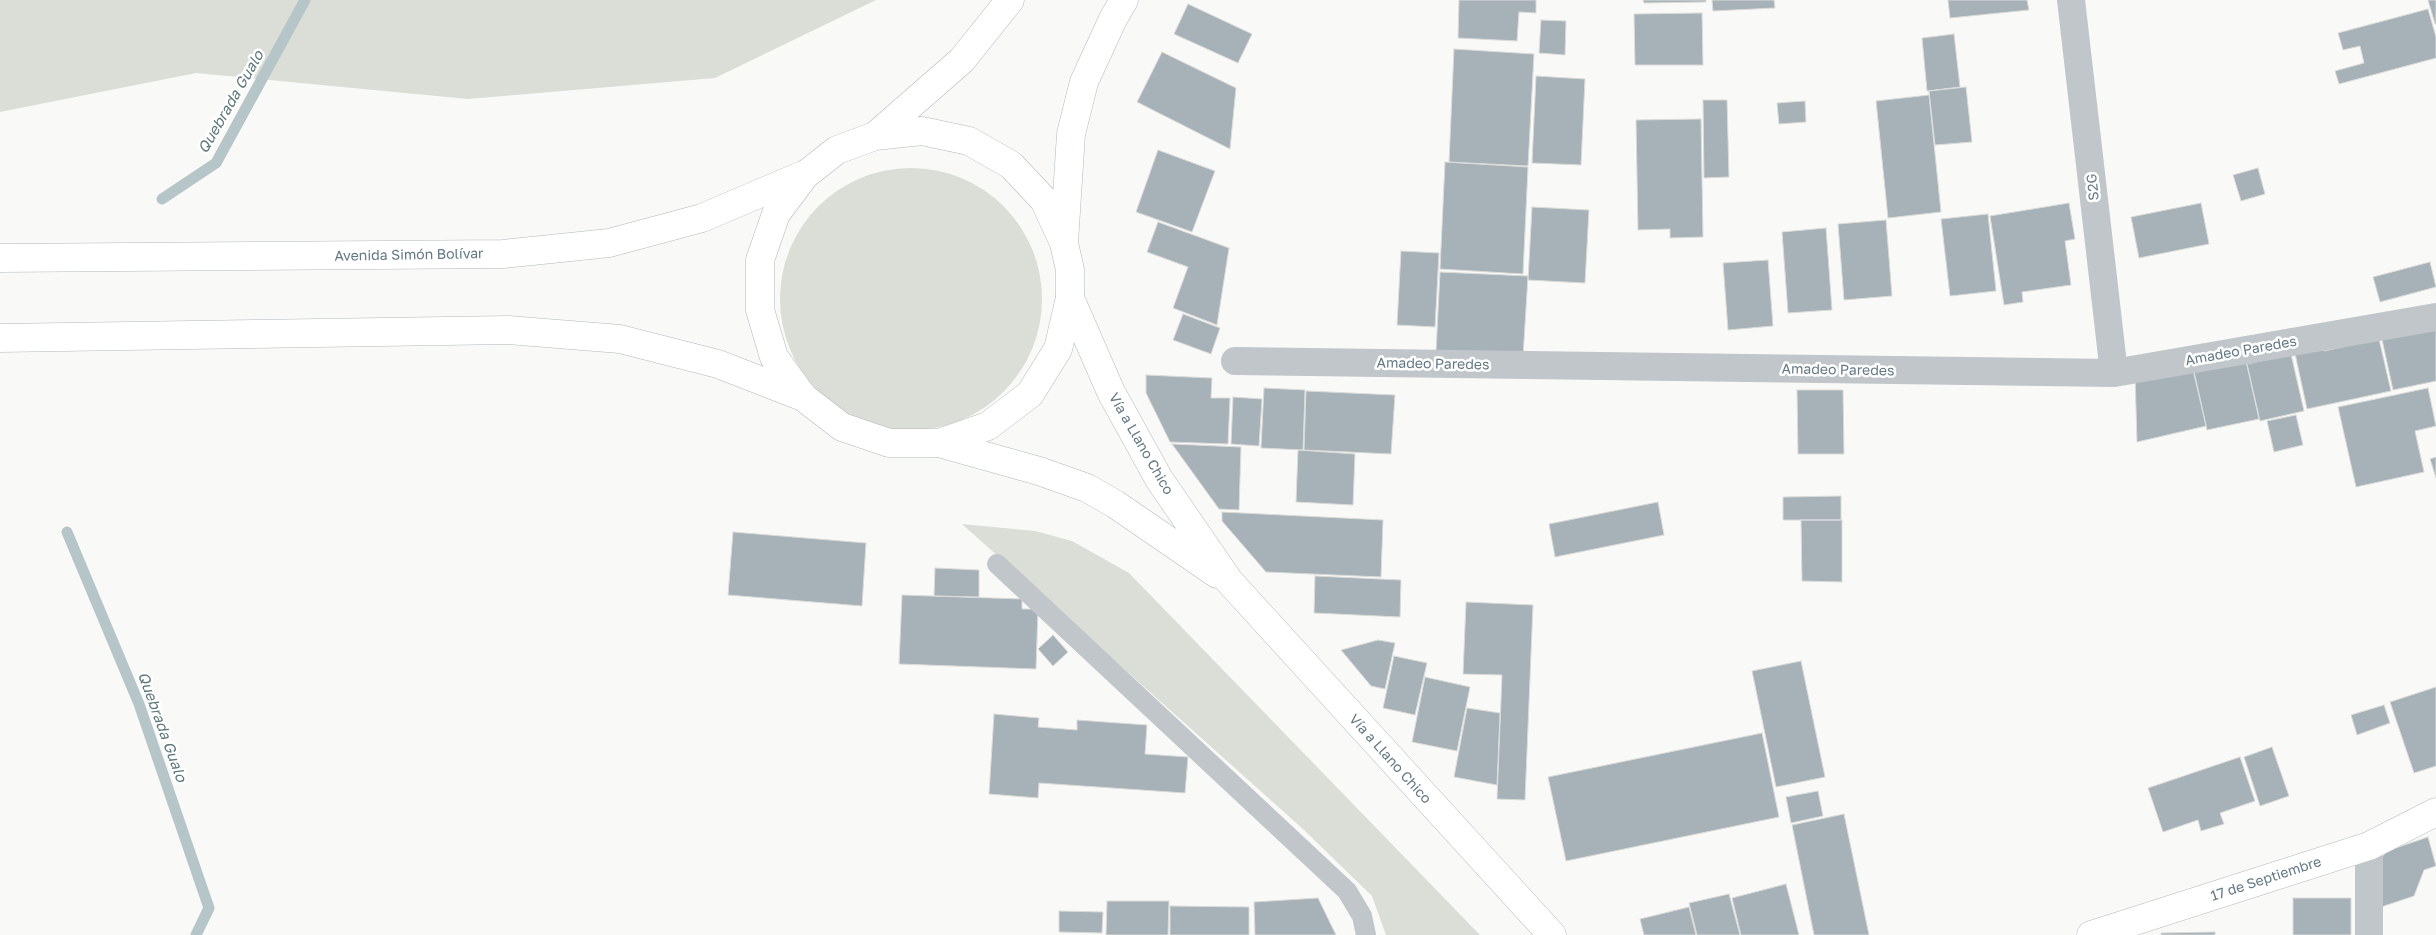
<!DOCTYPE html>
<meta charset="utf-8">
<style>
body{margin:0}
canvas{display:block;background:#f9f9f7}
</style>
<canvas width="2436" height="935"></canvas>
<script>
const ctx = document.querySelector('canvas').getContext('2d');
ctx.lineJoin = 'round';
function fill(path, color) { ctx.fillStyle = color; ctx.fill(path, 'evenodd'); }
const shape = rows => new Path2D(rows.map(r => 'M' + r).join(''));
function stroke(path, color, width, dash) { ctx.strokeStyle = color; ctx.lineWidth = width; ctx.lineCap = dash ? 'butt' : 'round'; ctx.setLineDash(dash || []); ctx.stroke(path); }
function write(font, color, halo, rows, align = 'center') {
  ctx.font = font + ' "Golos Text",sans-serif'; ctx.lineWidth = 5; ctx.setLineDash([]); ctx.textBaseline = 'middle'; ctx.strokeStyle = halo; ctx.fillStyle = color; for (const [text, x, y, turn = 0] of rows) {
    ctx.save(); ctx.translate(x, y); ctx.rotate((+turn || 0) * Math.PI / 180); ctx.textAlign = isNaN(turn) ? turn : align; if (halo) ctx.strokeText(text, 0, 0); ctx.fillText(text, 0, 0); ctx.restore();
  }
}
fill(shape([
 [0,0,876,0,715,78,468,99,196,73,0,112],
 '780 299a131 131 0 1 1 262 0a131 131 0 1 1-262 0Z',
 [962,524,1035,531,1072,541,1129,573,1480,935,1386,935,1372,896,1303,829]
]), '#daded6');
stroke(shape([
 [162,199,216,163,305,0],
 [67,532,139,704,209,908,196,935]
]), '#b6c6c8', 11);
const building = shape([
 [1459,0,1536,0,1536,13,1519,12,1517,41,1458,38,1459,0],
 [1643,0,1706,0,1706,2,1644,3,1643,0],
 [1712,0,1774,0,1775,8,1713,11,1712,0],
 [1948,0,2027,0,2029,10,1950,18,1948,0],
 [2428,0,2436,0,2436,24,2435,24,2428,0],
 [1188,4,1252,34,1238,63,1174,34,1188,4],
 [2428,9,2436,37,2436,58,2339,84,2335,71,2364,63,2360,46,2343,50,2338,33,2428,9],
 [1702,13,1703,65,1635,65,1634,14,1702,13],
 [1541,20,1566,21,1565,55,1539,53,1541,20],
 [1954,34,1960,87,1927,91,1922,38,1954,34],
 [1454,49,1534,54,1528,166,1449,162,1454,49],
 [1162,52,1236,88,1230,149,1137,102,1162,52],
 [1536,76,1585,79,1581,165,1532,163,1536,76],
 [1966,87,1972,142,1935,145,1929,91,1966,87],
 [1929,95,1941,212,1888,218,1876,101,1929,95],
 [1703,100,1727,100,1729,177,1704,178,1703,100],
 [1805,101,1806,122,1779,124,1777,103,1805,101],
 [1701,119,1703,237,1670,238,1670,229,1638,230,1636,120,1701,119],
 [1158,150,1215,171,1192,232,1136,212,1158,150],
 [1445,162,1528,167,1523,274,1440,269,1445,162],
 [2258,168,2265,194,2241,201,2233,175,2258,168],
 [2069,203,2075,239,2065,241,2071,285,2022,292,2023,302,2004,305,1990,216,2069,203],
 [2201,203,2209,244,2139,258,2131,217,2201,203],
 [1532,207,1589,210,1585,283,1528,280,1532,207],
 [1988,214,1996,291,1950,296,1941,219,1988,214],
 [1886,220,1892,296,1844,300,1838,224,1886,220],
 [1158,222,1229,248,1217,325,1173,308,1188,267,1147,252,1158,222],
 [1826,228,1832,310,1788,313,1782,232,1826,228],
 [1401,251,1439,253,1435,327,1397,325,1401,251],
 [1768,260,1773,326,1728,330,1723,263,1768,260],
 [2430,262,2436,287,2380,302,2373,277,2430,262],
 [1440,272,1528,276,1523,357,1436,352,1440,272],
 [1183,314,1220,328,1211,354,1173,340,1183,314],
 [2436,323,2436,381,2393,390,2381,335,2436,323],
 [2379,339,2391,391,2307,409,2294,349,2322,343,2324,351,2379,339],
 [2244,352,2259,419,2207,430,2192,362,2244,352],
 [2291,354,2304,411,2260,421,2247,364,2291,354],
 [2191,361,2206,426,2137,442,2135,373,2191,361],
 [1146,375,1212,378,1211,398,1230,398,1228,444,1170,442,1146,393,1146,375],
 [1264,388,1305,390,1303,450,1261,448,1264,388],
 [2428,388,2436,426,2415,431,2424,472,2356,487,2338,407,2428,388],
 [1797,390,1843,390,1844,454,1798,454,1797,390],
 [1306,391,1395,395,1391,454,1304,450,1306,391],
 [1233,397,1262,399,1259,446,1231,444,1233,397],
 [2296,415,2303,445,2274,452,2267,421,2296,415],
 [1172,444,1241,447,1239,510,1219,509,1172,444],
 [1298,450,1355,454,1353,505,1296,502,1298,450],
 [2436,457,2436,478,2430,459,2436,457],
 [1841,496,1841,520,1783,520,1783,497,1841,496],
 [1658,502,1664,535,1555,557,1549,524,1658,502],
 [1222,512,1383,520,1381,577,1266,572,1222,521,1222,512],
 [1801,520,1842,520,1842,582,1802,581,1801,520],
 [733,532,866,543,862,606,728,595,733,532],
 [935,568,979,570,979,597,934,596,935,568],
 [1315,576,1401,580,1400,617,1314,613,1315,576],
 [902,595,1022,599,1022,609,1038,609,1036,669,899,664,902,595],
 [1466,602,1533,605,1525,800,1497,799,1502,675,1463,674,1466,602],
 [1053,635,1068,652,1053,666,1038,649,1053,635],
 [1378,640,1395,643,1385,689,1371,686,1341,650,1378,640],
 [1394,656,1427,663,1415,715,1383,708,1394,656],
 [1801,661,1825,777,1776,787,1752,671,1801,661],
 [1425,677,1470,687,1457,751,1412,742,1425,677],
 [2436,687,2436,766,2414,773,2390,702,2436,687],
 [2384,705,2390,723,2357,735,2351,715,2384,705],
 [1467,708,1500,713,1497,785,1454,777,1467,708],
 [994,714,1039,718,1038,727,1077,730,1077,720,1147,725,1145,754,1188,757,1185,793,1039,783,1038,798,989,794,994,714],
 [1762,733,1779,817,1566,861,1548,777,1762,733],
 [2272,747,2289,796,2260,806,2244,757,2272,747],
 [2240,757,2255,801,2220,813,2224,824,2201,831,2198,820,2163,832,2148,788,2240,757],
 [1818,791,1823,816,1791,823,1786,797,1818,791],
 [1844,814,1869,935,1814,935,1792,825,1844,814],
 [2428,837,2436,866,2424,870,2414,896,2378,908,2375,866,2387,851,2428,837],
 [1786,884,1799,935,1741,935,1732,898,1786,884],
 [1729,894,1740,935,1697,935,1689,903,1729,894],
 [1318,898,1336,935,1255,935,1254,902,1318,898],
 [2293,898,2351,898,2351,935,2293,935,2293,898],
 [1107,901,1169,901,1168,935,1106,935,1107,901],
 [1170,906,1249,907,1249,935,1170,935,1170,906],
 [1689,907,1696,935,1644,935,1640,919,1689,907],
 [1059,911,1103,912,1102,933,1059,932,1059,911],
 [2215,932,2215,935,2161,935,2161,933,2215,932]
]);
fill(building, '#a6b2b7');
stroke(building, '#dbdbd9', 1);
const secondary = shape([
 [1070,298,1111,392,1159,479,1229,581,1552,935],
 [939,443,1039,471,1087,488,1115,504,1217,574],
 [2091,935,2369,846,2436,812]
]);
const highway = shape([
 [875,136,962,60,1010,0],
 [1064,242,1071,134,1084,82,1113,19,1124,0],
 [0,258,503,254,609,243,702,218,803,175],
 [0,338,508,330,620,339,718,364,803,397,842,427,889,443,939,443,988,426,1030,394,1058,349,1070,298,1070,270,1064,243,1044,200,1011,165,969,141,922,131,875,136,837,150,805,175,776,214,760,260,760,310,774,357,803,397]
]);
stroke(secondary, '#b2babe', 29);
stroke(highway, '#b3b9bc', 29);
stroke(shape([
 [997,564,1347,891,1362,916,1366,935]
]), '#c0c6c9', 20);
stroke(shape([
 [2071,0,2114,373],
 [1235,361,2114,373,2436,317],
 [2369,846,2369,935]
]), '#c0c6c9', 28);
stroke(secondary, '#fff', 28);
stroke(highway, '#fff', 28);
write('14px', '#637883', '#fff', [
 ["S2G",2093,187,-96],
 ["Avenida Simón Bolívar",409,255,-1],
 ["Amadeo Paredes",2241,351,-10],
 ["Amadeo Paredes",1433,364,1],
 ["Amadeo Paredes",1838,370,1],
 ["Vía a Llano Chico",1141,444,60],
 ["Vía a Llano Chico",1390,759,48],
 ["17 de Septiembre",2266,879,-18]
]);
write('italic 15px', '#5e777c', '#fff', [
 ["Quebrada Gualo",231,102,-60],
 ["Quebrada Gualo",162,727,70]
]);
</script>
